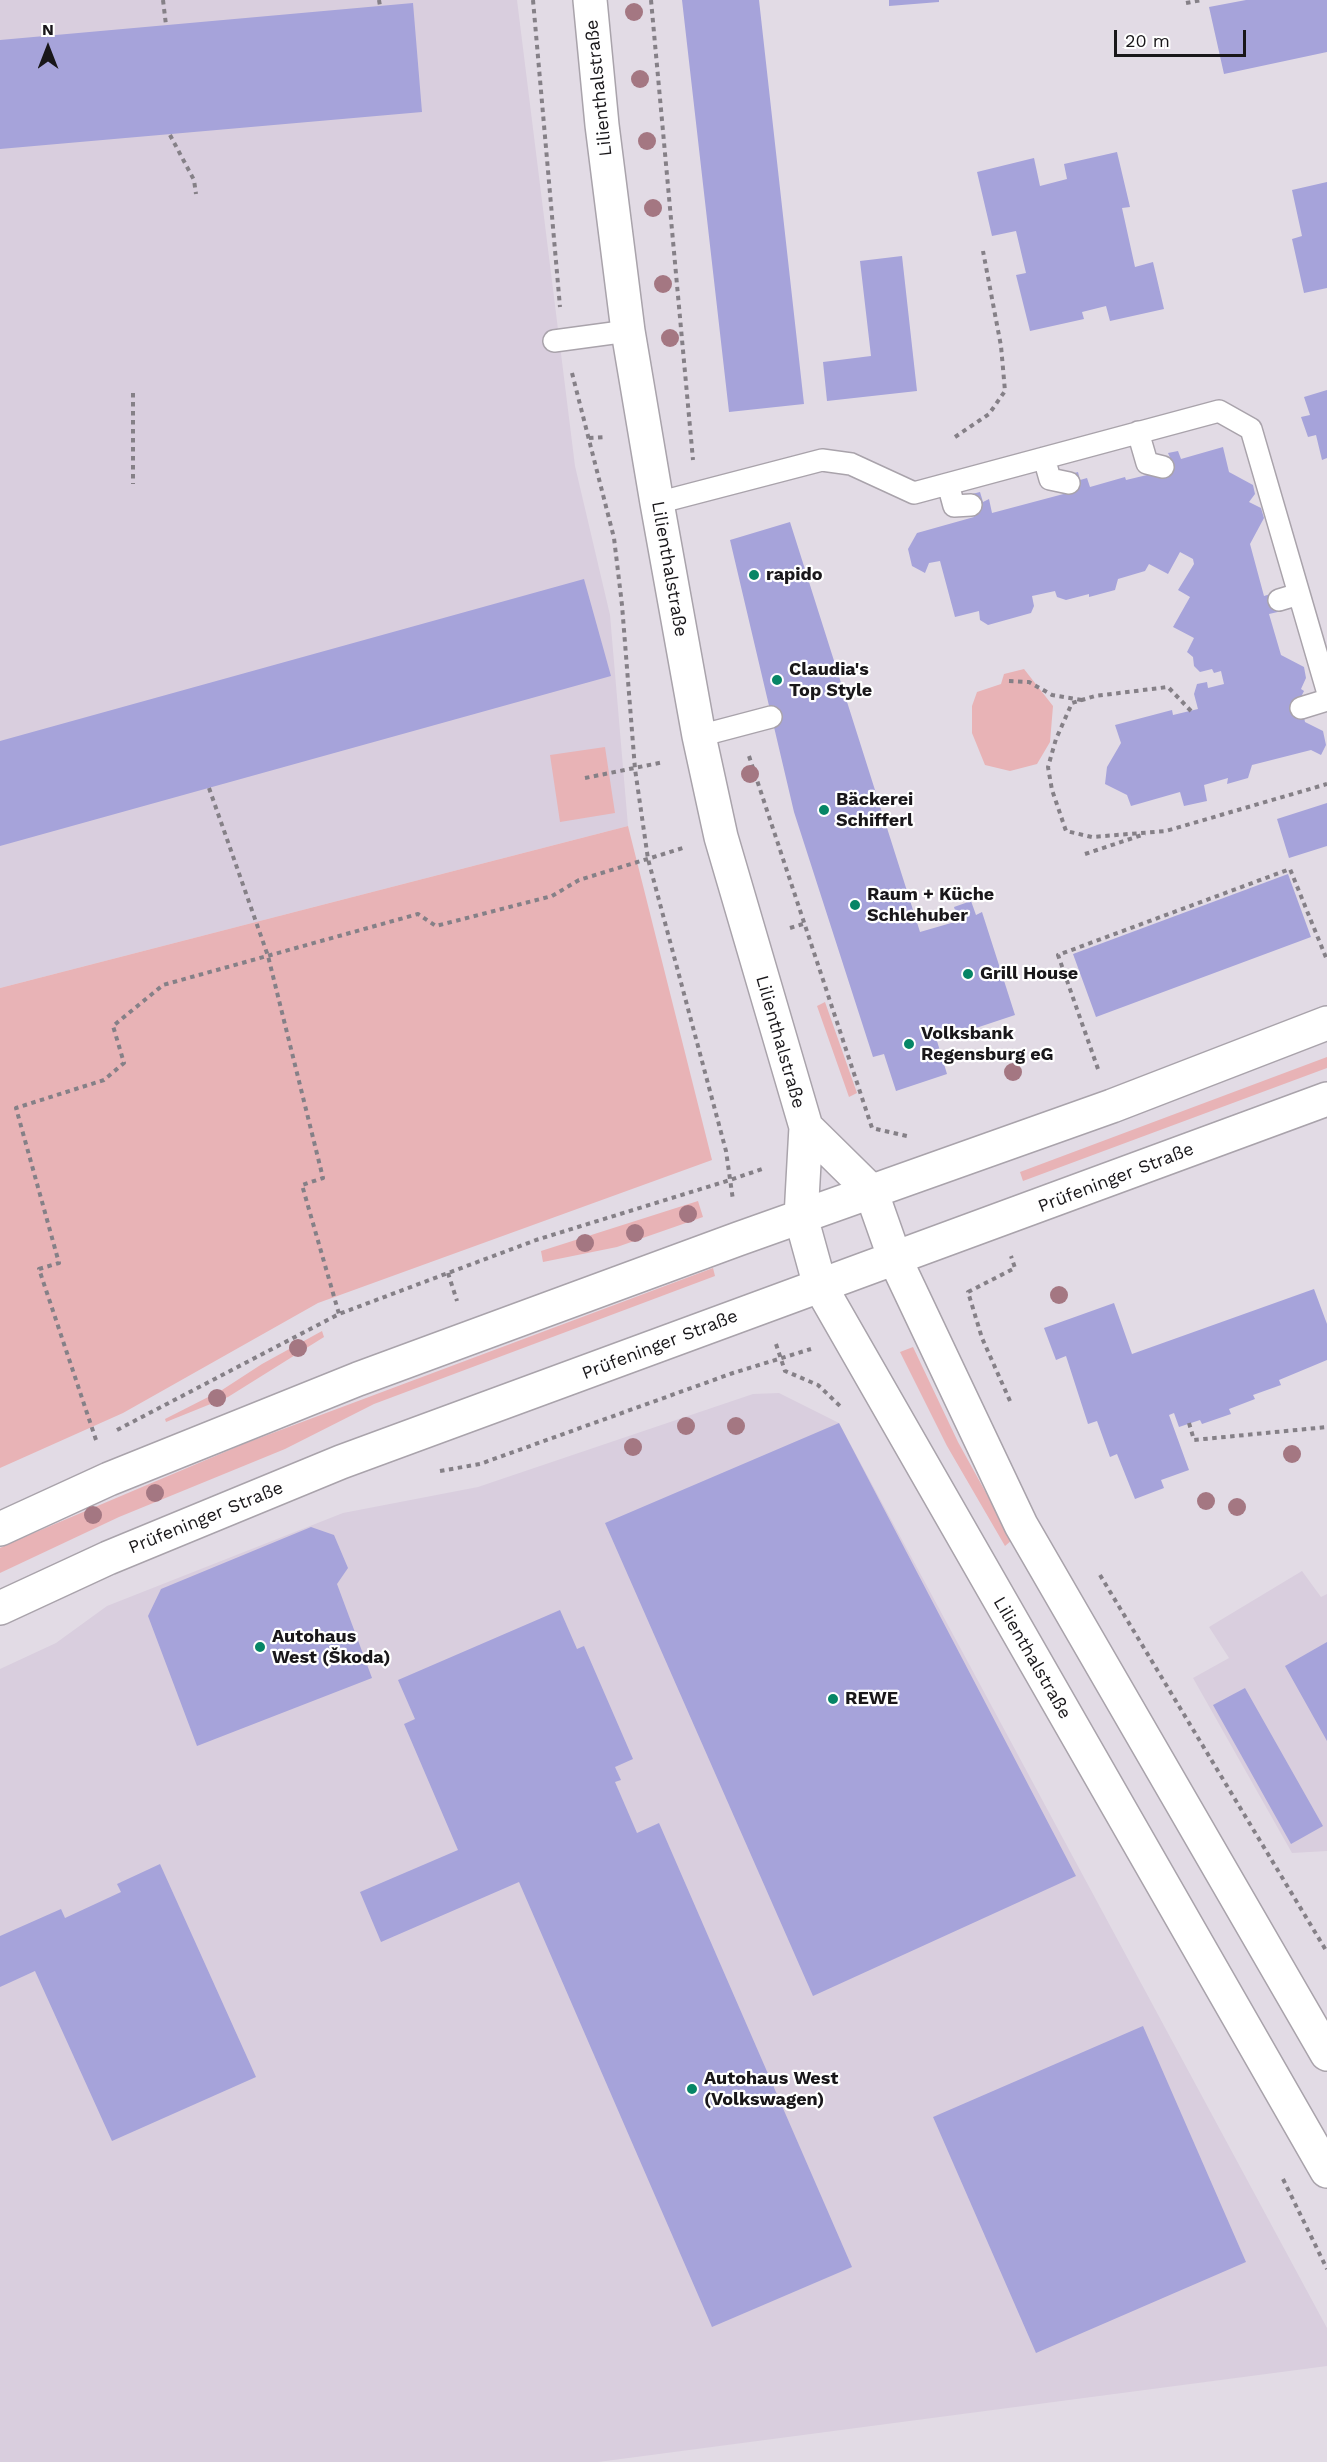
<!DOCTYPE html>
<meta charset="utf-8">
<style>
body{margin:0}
#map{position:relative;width:1327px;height:2462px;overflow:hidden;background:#e2dbe5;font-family:"Work Sans",sans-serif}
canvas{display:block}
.north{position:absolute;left:18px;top:18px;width:60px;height:60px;-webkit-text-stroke:4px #fff;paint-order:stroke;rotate:0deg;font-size:16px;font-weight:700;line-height:24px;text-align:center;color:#19171a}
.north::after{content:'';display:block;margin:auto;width:21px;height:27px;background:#19171a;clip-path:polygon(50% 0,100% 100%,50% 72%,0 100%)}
.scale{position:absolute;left:1114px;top:30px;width:132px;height:27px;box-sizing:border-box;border:3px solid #19171a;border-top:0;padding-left:8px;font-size:18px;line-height:21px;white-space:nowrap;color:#19171a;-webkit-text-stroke:4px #fff;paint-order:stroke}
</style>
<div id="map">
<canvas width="1327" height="2462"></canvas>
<div class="north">N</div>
<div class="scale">20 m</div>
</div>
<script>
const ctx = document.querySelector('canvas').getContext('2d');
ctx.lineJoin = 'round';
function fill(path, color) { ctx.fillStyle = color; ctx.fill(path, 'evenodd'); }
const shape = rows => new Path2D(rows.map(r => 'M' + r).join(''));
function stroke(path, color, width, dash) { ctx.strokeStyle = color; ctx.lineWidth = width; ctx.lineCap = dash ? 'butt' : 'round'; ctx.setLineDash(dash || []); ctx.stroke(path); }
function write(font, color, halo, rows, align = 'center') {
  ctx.font = font + ' "Work Sans",sans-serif'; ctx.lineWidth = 4.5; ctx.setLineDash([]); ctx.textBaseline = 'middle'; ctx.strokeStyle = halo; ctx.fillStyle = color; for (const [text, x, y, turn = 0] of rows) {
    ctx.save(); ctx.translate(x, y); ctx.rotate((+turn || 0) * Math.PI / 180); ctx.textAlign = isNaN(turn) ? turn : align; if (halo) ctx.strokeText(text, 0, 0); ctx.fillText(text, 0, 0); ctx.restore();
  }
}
fill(shape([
 [0,0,517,0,575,466,610,615,628,826,0,988],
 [779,1393,839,1423,1327,2328,1327,2366,598,2462,0,2462,0,1669,56,1643,107,1606,343,1513,478,1487,753,1394],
 [1302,1571,1321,1597,1327,1594,1327,1851,1292,1853,1193,1678,1229,1658,1209,1627]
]), '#d9cede');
fill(shape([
 [1024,669,1053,706,1050,742,1037,764,1010,771,985,765,972,733,972,706,977,692,1001,684,1004,674],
 [605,747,615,813,560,822,550,755],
 [628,826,712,1160,318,1303,123,1413,0,1468,0,988],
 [825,1002,857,1093,849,1097,817,1006],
 [1327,1057,1327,1068,1023,1181,1020,1172],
 [698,1201,703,1217,617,1247,543,1262,541,1251],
 [713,1268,715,1276,374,1404,285,1449,119,1517,0,1573,0,1548,10,1543,246,1443],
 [322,1331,324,1337,228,1397,166,1422,165,1419,222,1390,262,1364],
 [913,1347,958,1442,1012,1540,1005,1546,947,1446,900,1352]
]), '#e8b3b6');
fill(shape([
 [682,0,759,0,804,404,729,412],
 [889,0,939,0,939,2,889,6],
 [1246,0,1327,0,1327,52,1224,74,1209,7],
 [413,3,422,112,0,149,0,40],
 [1117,152,1130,207,1122,208,1135,267,1153,262,1164,309,1110,321,1106,306,1082,312,1084,319,1030,331,1016,275,1026,273,1016,231,992,236,977,172,1034,158,1040,186,1067,179,1064,164],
 [1327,182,1327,288,1304,293,1292,239,1302,236,1292,190],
 [902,256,917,391,827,401,823,362,871,356,860,261],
 [1327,390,1327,458,1322,460,1316,435,1308,437,1301,417,1310,415,1304,397],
 [1223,447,1229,472,1253,485,1255,494,1249,502,1261,508,1264,518,1250,544,1264,596,1277,592,1282,611,1269,614,1281,655,1304,667,1306,678,1301,689,1304,691,1300,699,1305,722,1323,731,1326,745,1321,755,1311,750,1252,765,1248,778,1227,784,1228,778,1204,785,1207,801,1184,806,1180,792,1131,806,1127,795,1105,784,1107,767,1121,743,1115,725,1172,710,1173,715,1198,709,1194,694,1197,684,1207,682,1208,688,1224,684,1221,671,1214,673,1212,669,1200,672,1194,666,1193,657,1187,652,1194,638,1173,627,1190,597,1178,590,1194,564,1193,559,1180,552,1168,574,1149,564,1145,571,1118,579,1115,590,1089,597,1089,594,1066,600,1057,597,1055,591,1032,596,1034,606,1031,613,988,625,980,620,979,611,955,617,940,561,929,563,925,573,912,566,908,549,917,533,974,517,968,495,980,492,983,502,989,499,992,513,1071,492,1066,475,1078,472,1080,480,1087,478,1090,487,1125,477,1126,480,1164,471,1171,460,1168,453,1178,451,1181,459],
 [790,522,920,932,958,921,954,907,971,901,976,915,982,912,1015,1015,937,1041,947,1074,896,1091,884,1054,873,1057,794,812,730,540],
 [584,579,611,676,0,846,0,741],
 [1327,803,1327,846,1289,858,1277,819],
 [1288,874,1311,937,1096,1017,1073,954],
 [1314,1289,1327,1324,1327,1360,1279,1380,1281,1385,1253,1395,1255,1399,1229,1409,1231,1414,1202,1424,1200,1420,1179,1427,1174,1413,1169,1415,1189,1470,1161,1480,1164,1488,1135,1499,1117,1454,1110,1457,1097,1421,1088,1424,1066,1356,1056,1360,1044,1328,1114,1303,1132,1354],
 [839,1423,1076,1876,813,1996,605,1523],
 [311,1527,334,1535,348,1568,337,1584,372,1678,197,1746,148,1616,161,1589],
 [560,1610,577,1649,584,1646,633,1759,615,1767,621,1780,615,1782,637,1833,659,1823,852,2267,712,2327,519,1882,381,1942,360,1892,458,1850,404,1724,415,1719,398,1680],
 [1327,1642,1327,1741,1285,1666],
 [1245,1688,1323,1826,1291,1844,1213,1705],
 [160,1864,256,2077,112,2141,35,1971,0,1987,0,1936,61,1909,65,1918,121,1892,117,1884],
 [1143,2026,1246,2262,1036,2353,933,2117]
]), '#a6a3da');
const lane = shape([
 [554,341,628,331],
 [1138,432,1147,463,1163,467],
 [1044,458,1050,479,1069,483],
 [948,484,954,506,971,505],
 [657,503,822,460,851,464,914,493,1219,411,1251,429,1327,690],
 [1279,600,1299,594],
 [1301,708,1327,700],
 [699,736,771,717]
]);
const secondary = shape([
 [590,0,602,125,628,331,657,503,699,736,721,837,806,1127,801,1217,820,1286,1327,2171],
 [806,1127,871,1191,895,1259,1021,1525,1327,2054],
 [0,1529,109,1479,358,1379,738,1239,1112,1106,1327,1023],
 [0,1608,108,1558,341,1462,1327,1099]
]);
stroke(lane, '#a9a3ab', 24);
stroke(secondary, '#a9a3ab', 36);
stroke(shape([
 [163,0,166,25],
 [379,0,380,6],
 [533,0,560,307],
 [651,0,693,460],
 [1186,3,1202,0],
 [170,135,194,180,196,194],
 [572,373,614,538,622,605,635,769,648,859,726,1151,733,1200],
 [133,393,133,484],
 [955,437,989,414,1005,391,1001,346,983,251],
 [589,438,606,437],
 [1009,681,1029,682,1052,695,1082,700],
 [1191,711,1168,687,1095,696,1072,703,1056,739,1048,767,1052,790,1066,831,1092,837,1166,831,1327,784],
 [749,756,872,1128,907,1136],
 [585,778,664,762],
 [209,788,268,956,323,1178,302,1185,339,1314],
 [1085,854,1145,834],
 [790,928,803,924],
 [1098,1069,1058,955,1290,869,1327,960],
 [448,1273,457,1301],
 [776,1344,785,1371,818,1385,840,1406],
 [1010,1401,982,1338,968,1292,1015,1268,1011,1256],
 [1189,1423,1194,1440,1327,1427],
 [117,1430,339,1314,536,1240,730,1180,765,1168],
 [96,1440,39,1269,59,1263,16,1108,104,1080,124,1063,113,1026,163,985,418,914,436,926,552,896,579,880,683,848],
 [440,1471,480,1464,733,1373,811,1349],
 [1100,1575,1327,1952],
 [1283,2179,1327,2269]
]), '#858087', 4, [4.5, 4.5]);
stroke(lane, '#fff', 21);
stroke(secondary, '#fff', 33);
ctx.fillStyle = '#a47782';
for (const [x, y] of [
 [634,12],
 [640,79],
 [647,141],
 [653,208],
 [663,284],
 [670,338],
 [750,774],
 [1013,1072],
 [688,1214],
 [635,1233],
 [585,1243],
 [1059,1295],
 [298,1348],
 [217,1398],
 [686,1426],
 [736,1426],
 [633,1447],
 [1292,1454],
 [155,1493],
 [1206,1501],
 [1237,1507],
 [93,1515]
]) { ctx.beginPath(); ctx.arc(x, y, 9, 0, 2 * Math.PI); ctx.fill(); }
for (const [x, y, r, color] of [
 [754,575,6,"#068566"],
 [777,680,6,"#068566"],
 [824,810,6,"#068566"],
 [855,905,6,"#068566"],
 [968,974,6,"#068566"],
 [909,1044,6,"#068566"],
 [260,1647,6,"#068566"],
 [833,1699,6,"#068566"],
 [692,2089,6,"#068566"]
]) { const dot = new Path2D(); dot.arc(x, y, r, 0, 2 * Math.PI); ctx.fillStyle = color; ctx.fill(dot); stroke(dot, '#fff', 2); }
write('18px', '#19171a', '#fff', [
 ["Lilienthalstraße",599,88,-96],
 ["Lilienthalstraße",669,569,80],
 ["Lilienthalstraße",780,1042,74],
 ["Prüfeninger Straße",1116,1178,-21],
 ["Prüfeninger Straße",660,1345,-21],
 ["Prüfeninger Straße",206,1518,-22],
 ["Lilienthalstraße",1032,1658,60]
]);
write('bold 18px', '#19171a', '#fff', [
 ["rapido",766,575],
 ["Claudia's",789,670],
 ["Top Style",789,691],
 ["Bäckerei",836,800],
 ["Schifferl",836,821],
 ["Raum + Küche",867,895],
 ["Schlehuber",867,916],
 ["Grill House",980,974],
 ["Volksbank",921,1034],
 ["Regensburg eG",921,1055],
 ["Autohaus",272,1637],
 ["West (Škoda)",272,1658],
 ["REWE",845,1699],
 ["Autohaus West",704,2079],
 ["(Volkswagen)",704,2100]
], 'left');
</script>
